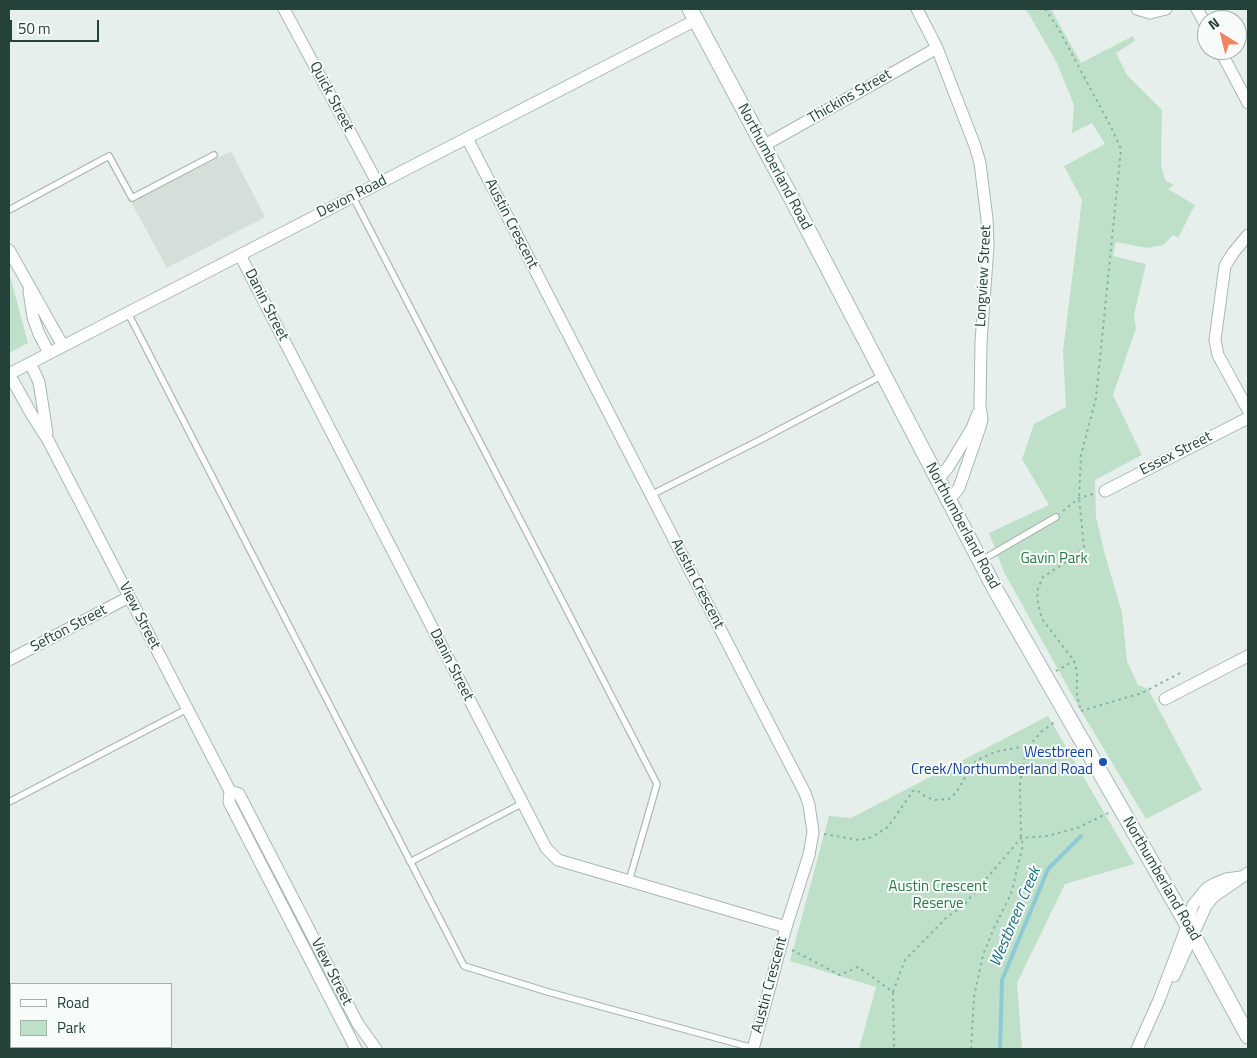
<!DOCTYPE html>
<style>
body{margin:0}
#map{position:relative;width:1257px;height:1058px;overflow:hidden;background:#e6efeb;font-family:"Titillium Web",sans-serif}
canvas{display:block}
.frame{position:absolute;inset:0;border:10px solid #24423a;pointer-events:none}
.legend{position:absolute;left:10px;top:983px;width:162px;height:65px;box-sizing:border-box;background:#f7fbf9;border:1px solid #a3b1ad;margin:0;padding:6px 9px;list-style:none;font-size:15px;color:#24423a}
.legend li{display:flex;align-items:center;gap:10px;height:25px}
.legend b{width:25px;border:1px solid #a3b1ad}
.north{position:absolute;left:1197px;top:10px;width:50px;height:50px;box-sizing:border-box;background:#f7fbf9;border:1px solid #a3b1ad;border-radius:50%;rotate:324deg;font-size:14px;font-weight:700;line-height:20px;text-align:center;color:#24423a}
.north::after{content:'';display:block;margin:auto;width:18px;height:22px;background:#f4845f;clip-path:polygon(50% 0,100% 100%,50% 72%,0 100%)}
.scale{position:absolute;left:10px;top:20px;width:89px;height:22px;box-sizing:border-box;border:2px solid #24423a;border-top:0;padding-left:6px;font-size:15px;line-height:18px;white-space:nowrap;color:#24423a;-webkit-text-stroke:4px #f7fbf9;paint-order:stroke}
</style>
<div id="map">
<canvas width="1257" height="1058"></canvas>
<div class="frame"></div>
<ul class="legend">
<li><b style="height:6px;background:#fff"></b>Road</li>
<li><b style="height:14px;background:#bfe0c8"></b>Park</li>
</ul>
<div class="north">N</div>
<div class="scale">50 m</div>
</div>
<script>
const ctx = document.querySelector('canvas').getContext('2d');
ctx.lineJoin = 'round';
function fill(path, color) { ctx.fillStyle = color; ctx.fill(path, 'evenodd'); }
const shape = rows => new Path2D(rows.map(r => 'M' + r).join(''));
function stroke(path, color, width, dash) { ctx.strokeStyle = color; ctx.lineWidth = width; ctx.lineCap = dash ? 'butt' : 'round'; ctx.setLineDash(dash || []); ctx.stroke(path); }
function write(font, color, halo, rows, align = 'center') {
  ctx.font = font + ' "Titillium Web",sans-serif'; ctx.lineWidth = 4; ctx.setLineDash([]); ctx.textBaseline = 'middle'; ctx.strokeStyle = halo; ctx.fillStyle = color; for (const [text, x, y, turn = 0] of rows) {
    ctx.save(); ctx.translate(x, y); ctx.rotate((+turn || 0) * Math.PI / 180); ctx.textAlign = isNaN(turn) ? turn : align; if (halo) ctx.strokeText(text, 0, 0); ctx.fillText(text, 0, 0); ctx.restore();
  }
}
fill(shape([
 [231,151,265,217,167,268,131,202]
]), '#d4dfda');
fill(shape([
 [1026,9,1051,9,1081,63,1133,36,1135,41,1116,53,1127,75,1162,110,1161,165,1165,180,1174,185,1168,189,1195,205,1178,238,1173,235,1163,245,1147,248,1116,242,1113,256,1146,264,1134,315,1136,328,1113,395,1142,455,1095,480,1096,517,1104,551,1122,613,1127,661,1138,685,1148,689,1202,790,1146,819,1081,711,1004,572,989,533,1049,505,1022,459,1034,424,1066,407,1063,351,1082,200,1064,166,1105,144,1092,123,1072,133,1074,105,1057,63],
 [9,272,28,343,9,353],
 [1048,716,1134,864,1065,884,1017,983,1022,1049,859,1049,876,987,790,961,829,816,851,818],
 [34,1047,112,1047,118,1049,39,1049]
]), '#bfe0c8');
stroke(shape([
 [1000,1049,1002,980,1048,869,1081,836]
]), '#8ec9d4', 4);
const lane = shape([
 [353,197,657,784,629,881],
 [9,210,109,156,132,198,214,155],
 [128,313,464,966,548,992,753,1048],
 [651,495,762,439,883,375],
 [982,560,1056,517],
 [9,802,187,709],
 [410,862,523,803]
]);
const street = shape([
 [284,9,378,184],
 [917,9,937,48,975,146,980,163,987,219,988,246,981,342,980,406,982,419,980,427,959,488,955,493,948,498],
 [1137,9,1150,13,1166,9],
 [1197,9,1207,27],
 [1220,50,1248,103],
 [467,138,779,743,805,793,809,805,813,832,809,855,786,927,753,1049],
 [763,146,937,48],
 [1248,235,1233,253,1225,266,1215,340,1218,355,1248,410],
 [9,250,63,346],
 [240,255,546,848,558,860,786,927],
 [29,291,33,317,39,334,49,353],
 [30,363,39,382,47,433],
 [9,374,696,20],
 [9,374,32,415,48,440,230,791,229,802,356,1049],
 [938,480,949,466,972,428,978,413],
 [1105,491,1248,418],
 [9,660,129,597],
 [1165,699,1248,656],
 [230,791,239,794,358,1024,376,1049],
 [1174,976,1206,906,1213,897,1248,873],
 [9,992,11,993],
 [128,1047,133,1049],
 [1137,1049,1159,1000,1184,934,1193,905,1206,889,1214,884,1226,879,1241,877]
]);
const secondary = shape([
 [690,9,793,201,995,589,1186,922,1248,1036]
]);
stroke(lane, '#a8b8b2', 8);
stroke(street, '#a8b8b2', 13);
stroke(secondary, '#a4bbb3', 17);
stroke(shape([
 [1045,9,1058,28,1111,127,1121,149,1096,398,1081,455,1079,498,1084,547,1078,554,1043,577,1037,591,1038,604,1042,619,1074,661,1077,671,1077,696,1081,711],
 [1063,511,1079,498,1093,494],
 [1056,671,1074,661],
 [1081,711,1142,693,1182,672],
 [824,834,859,840,872,837,888,827,913,791,917,790,926,797,935,800,949,799,956,793,970,769,977,760,995,752,1030,745],
 [792,950,840,975,858,967,893,992,894,1049],
 [893,992,905,960,947,917,963,906,1021,838,1047,836,1077,828,1108,813],
 [971,1049,974,997,983,955,994,928,1011,894,1023,845,1021,838,1020,782,1025,756,1030,745,1041,732,1056,721]
]), '#86b3a5', 2, [2.5, 4]);
stroke(lane, '#fff', 5.5);
stroke(street, '#fff', 11);
stroke(secondary, '#fff', 15);
stroke(shape([
 [9,1047,14,1049],
 [24,1047,30,1049]
]), '#5f7d75', 4, [10, 5]);
for (const [x, y, r, color] of [
 [1103,762,5,"#1a4fb4"]
]) { const dot = new Path2D(); dot.arc(x, y, r, 0, 2 * Math.PI); ctx.fillStyle = color; ctx.fill(dot); stroke(dot, '#f7fbf9', 2); }
write('15px', '#24423a', '#f7fbf9', [
 ["Quick Street",331,97,62],
 ["Thickins Street",850,97,-30],
 ["Northumberland Road",774,167,62],
 ["Devon Road",352,197,-27],
 ["Austin Crescent",511,224,63],
 ["Longview Street",984,276,-87],
 ["Danin Street",266,305,63],
 ["Essex Street",1176,454,-27],
 ["Northumberland Road",962,526,62],
 ["Austin Crescent",697,584,63],
 ["View Street",139,616,63],
 ["Sefton Street",69,629,-28],
 ["Danin Street",451,665,63],
 ["Northumberland Road",1161,879,60],
 ["View Street",331,972,63],
 ["Austin Crescent",770,985,-75]
]);
write('15px', '#2d7a4b', '#f7fbf9', [
 ["Gavin Park",1054,559],
 ["Austin Crescent",938,887],
 ["Reserve",938,904]
]);
write('15px', '#164399', '#f7fbf9', [
 ["Westbreen",1093,753],
 ["Creek/Northumberland Road",1093,770]
], 'right');
write('italic 16px', '#1c6f80', '#f7fbf9', [
 ["Westbreen Creek",1016,917,-67]
]);
</script>
